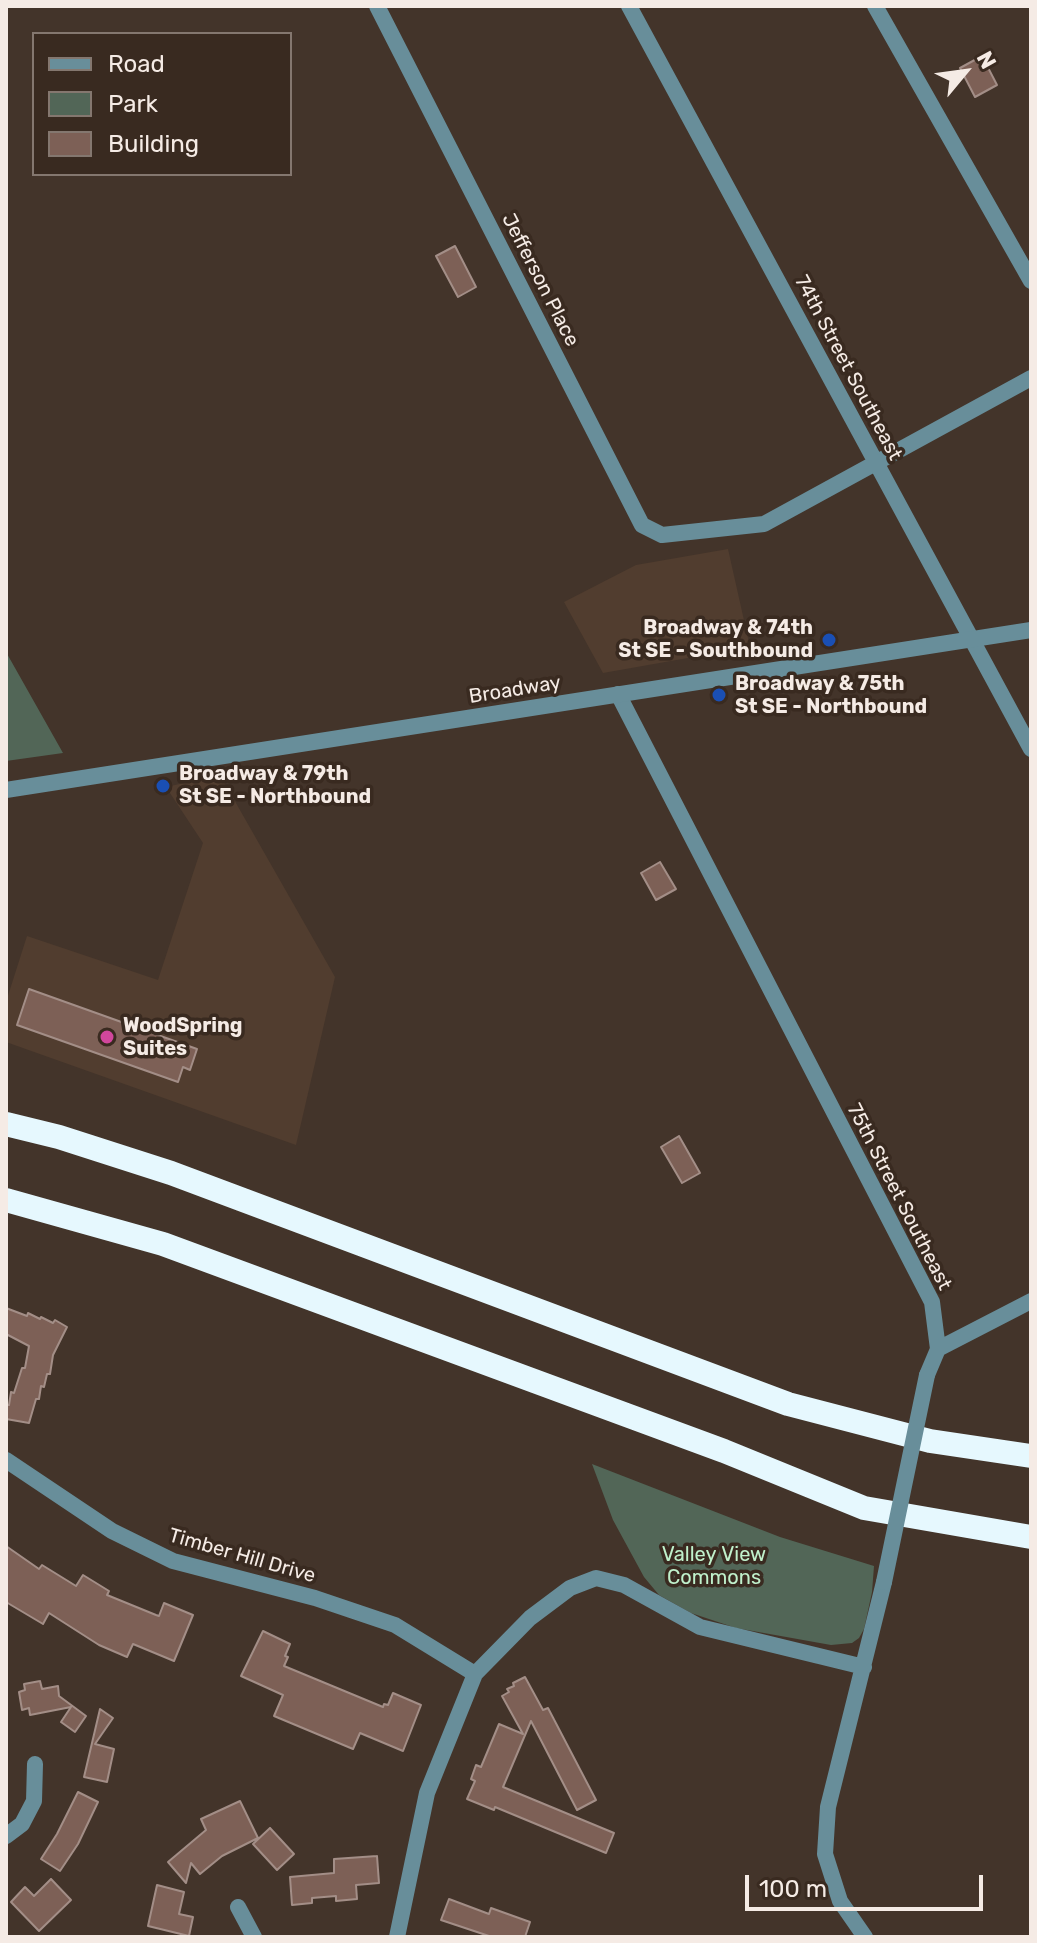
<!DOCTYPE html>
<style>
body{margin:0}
#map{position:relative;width:1037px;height:1943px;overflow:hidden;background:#43342a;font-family:Rubik,sans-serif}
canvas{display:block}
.frame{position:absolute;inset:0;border:8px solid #f5ebe5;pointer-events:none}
.legend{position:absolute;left:32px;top:32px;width:260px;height:144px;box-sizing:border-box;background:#392a20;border:2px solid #84776f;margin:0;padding:10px 14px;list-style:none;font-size:24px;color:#f5ebe5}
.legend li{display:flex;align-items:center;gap:16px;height:40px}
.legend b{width:40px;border:2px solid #84776f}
.north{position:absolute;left:925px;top:32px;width:80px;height:80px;-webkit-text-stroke:6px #392a20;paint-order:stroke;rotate:61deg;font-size:22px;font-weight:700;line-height:32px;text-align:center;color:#f5ebe5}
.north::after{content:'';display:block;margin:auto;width:28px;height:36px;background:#f5ebe5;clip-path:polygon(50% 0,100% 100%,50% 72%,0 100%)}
.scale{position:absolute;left:745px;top:1875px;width:238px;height:36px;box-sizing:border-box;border:4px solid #f5ebe5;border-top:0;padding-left:10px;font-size:24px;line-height:28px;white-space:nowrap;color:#f5ebe5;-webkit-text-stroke:6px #392a20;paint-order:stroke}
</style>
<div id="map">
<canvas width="1037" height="1943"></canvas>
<div class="frame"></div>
<ul class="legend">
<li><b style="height:10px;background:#688e9a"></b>Road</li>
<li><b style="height:22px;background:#526657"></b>Park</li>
<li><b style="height:22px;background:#7d6056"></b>Building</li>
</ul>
<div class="north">N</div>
<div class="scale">100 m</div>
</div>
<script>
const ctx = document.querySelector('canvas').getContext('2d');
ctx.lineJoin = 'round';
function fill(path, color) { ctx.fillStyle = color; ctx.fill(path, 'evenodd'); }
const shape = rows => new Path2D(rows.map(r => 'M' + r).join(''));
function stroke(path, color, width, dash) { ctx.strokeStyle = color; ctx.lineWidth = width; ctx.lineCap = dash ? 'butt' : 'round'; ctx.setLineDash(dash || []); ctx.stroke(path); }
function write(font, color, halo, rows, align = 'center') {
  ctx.font = font + ' Rubik,sans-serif'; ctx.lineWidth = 7; ctx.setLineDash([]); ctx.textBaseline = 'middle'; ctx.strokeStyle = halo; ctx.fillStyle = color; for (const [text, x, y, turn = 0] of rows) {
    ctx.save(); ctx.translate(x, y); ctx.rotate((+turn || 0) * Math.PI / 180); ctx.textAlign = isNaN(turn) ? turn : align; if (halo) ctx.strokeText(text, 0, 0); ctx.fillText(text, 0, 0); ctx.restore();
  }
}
fill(shape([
 [728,549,750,647,603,673,564,602,636,565],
 [220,775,335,977,296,1145,6,1042,6,1002,27,936,158,980,203,843,166,787]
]), '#513d2f');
fill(shape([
 [6,652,63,753,6,761],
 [592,1464,780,1537,874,1566,872,1592,864,1629,859,1638,852,1643,831,1645,736,1628,691,1613,659,1595,644,1577,613,1520]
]), '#526657');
const building = shape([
 [982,56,997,85,975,97,960,68,982,56],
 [455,246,476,287,458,297,436,256,455,246],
 [660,862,676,889,656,900,641,873,660,862],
 [29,989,197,1049,190,1070,183,1067,178,1082,17,1025,29,989],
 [679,1136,700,1173,682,1183,661,1147,679,1136],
 [6,1308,27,1316,28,1313,40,1319,41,1317,53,1323,55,1320,67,1327,53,1355,50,1374,47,1374,44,1387,41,1386,39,1399,36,1399,29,1423,6,1419,6,1405,9,1405,11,1392,14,1393,22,1368,25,1368,29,1346,6,1334,6,1308],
 [6,1546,39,1569,42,1565,76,1586,83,1575,109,1591,107,1595,156,1615,159,1616,164,1603,193,1615,174,1661,133,1644,127,1657,99,1645,49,1613,43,1624,6,1602,6,1546],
 [263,1631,290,1644,285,1656,288,1657,284,1666,383,1707,384,1704,388,1705,393,1693,421,1705,403,1751,360,1733,353,1749,274,1716,283,1695,241,1676,263,1631],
 [525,1677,543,1710,548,1708,596,1800,577,1810,531,1721,503,1787,614,1833,606,1853,495,1807,494,1810,467,1799,475,1781,471,1779,476,1765,481,1767,499,1724,523,1734,502,1696,509,1692,507,1689,514,1686,513,1683,525,1677],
 [40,1681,42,1689,58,1686,59,1696,86,1716,75,1732,61,1722,71,1707,30,1715,29,1708,22,1710,19,1692,25,1690,24,1684,40,1681],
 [100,1709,113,1718,95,1744,114,1749,107,1782,84,1777,100,1709],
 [78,1792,98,1802,78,1844,60,1871,41,1859,57,1834,78,1792],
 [240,1801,258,1838,222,1856,200,1874,191,1863,186,1883,168,1862,206,1830,201,1819,240,1801],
 [270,1828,294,1854,277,1870,253,1844,270,1828],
 [377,1856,379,1883,356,1885,357,1899,336,1901,336,1896,312,1898,312,1903,292,1905,290,1877,334,1873,334,1859,377,1856],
 [51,1879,71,1900,39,1931,11,1902,25,1887,34,1896,51,1879],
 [157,1885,184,1892,179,1914,193,1917,189,1936,148,1926,157,1885],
 [449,1899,489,1914,491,1908,530,1922,525,1937,492,1937,441,1920,449,1899]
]);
fill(building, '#7d6056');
stroke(building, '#a38e87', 2);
stroke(shape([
 [377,6,642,525,662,535,764,524,1031,378],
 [629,6,1031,749],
 [875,6,1031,281],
 [618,694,932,1302,938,1349,927,1375],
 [938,1349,1031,1301],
 [6,1460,112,1531,173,1561,315,1598,395,1625,475,1674],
 [6,1836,22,1824,34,1801,35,1764],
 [238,1907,254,1937],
 [397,1937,427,1793,475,1674,530,1618,570,1588,596,1578,624,1585,700,1627,864,1667],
 [865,1937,840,1901,825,1854,828,1807,884,1582]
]), '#688e9a', 16);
stroke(shape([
 [6,790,1031,630]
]), '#688e9a', 16);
stroke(shape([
 [6,1124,59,1137,171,1173,788,1404,930,1441,1031,1456],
 [6,1200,163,1244,724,1451,864,1508,1031,1537]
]), '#e6f8fe', 24);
stroke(shape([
 [884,1582,927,1375]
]), '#688e9a', 16);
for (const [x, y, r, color] of [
 [829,640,8,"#1a4fb4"],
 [719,695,8,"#1a4fb4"],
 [163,786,8,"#1a4fb4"],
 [107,1037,8,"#d1479c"]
]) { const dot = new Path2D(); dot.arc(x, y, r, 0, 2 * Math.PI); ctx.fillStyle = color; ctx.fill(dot); stroke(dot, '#392a20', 3); }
write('20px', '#f5ebe5', '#392a20', [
 ["Jefferson Place",540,280,63],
 ["74th Street Southeast",848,368,62],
 ["Broadway",515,690,-9],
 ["75th Street Southeast",899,1197,63],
 ["Timber Hill Drive",242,1556,16]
]);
write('bold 20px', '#f5ebe5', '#392a20', [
 ["Broadway & 74th",813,628,"right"],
 ["St SE - Southbound",813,651,"right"],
 ["Broadway & 75th",735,684],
 ["St SE - Northbound",735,707],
 ["Broadway & 79th",179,774],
 ["St SE - Northbound",179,797],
 ["WoodSpring",123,1026],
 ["Suites",123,1049]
], 'left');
write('20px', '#c0f1cc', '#392a20', [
 ["Valley View",714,1555],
 ["Commons",714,1578]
]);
</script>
